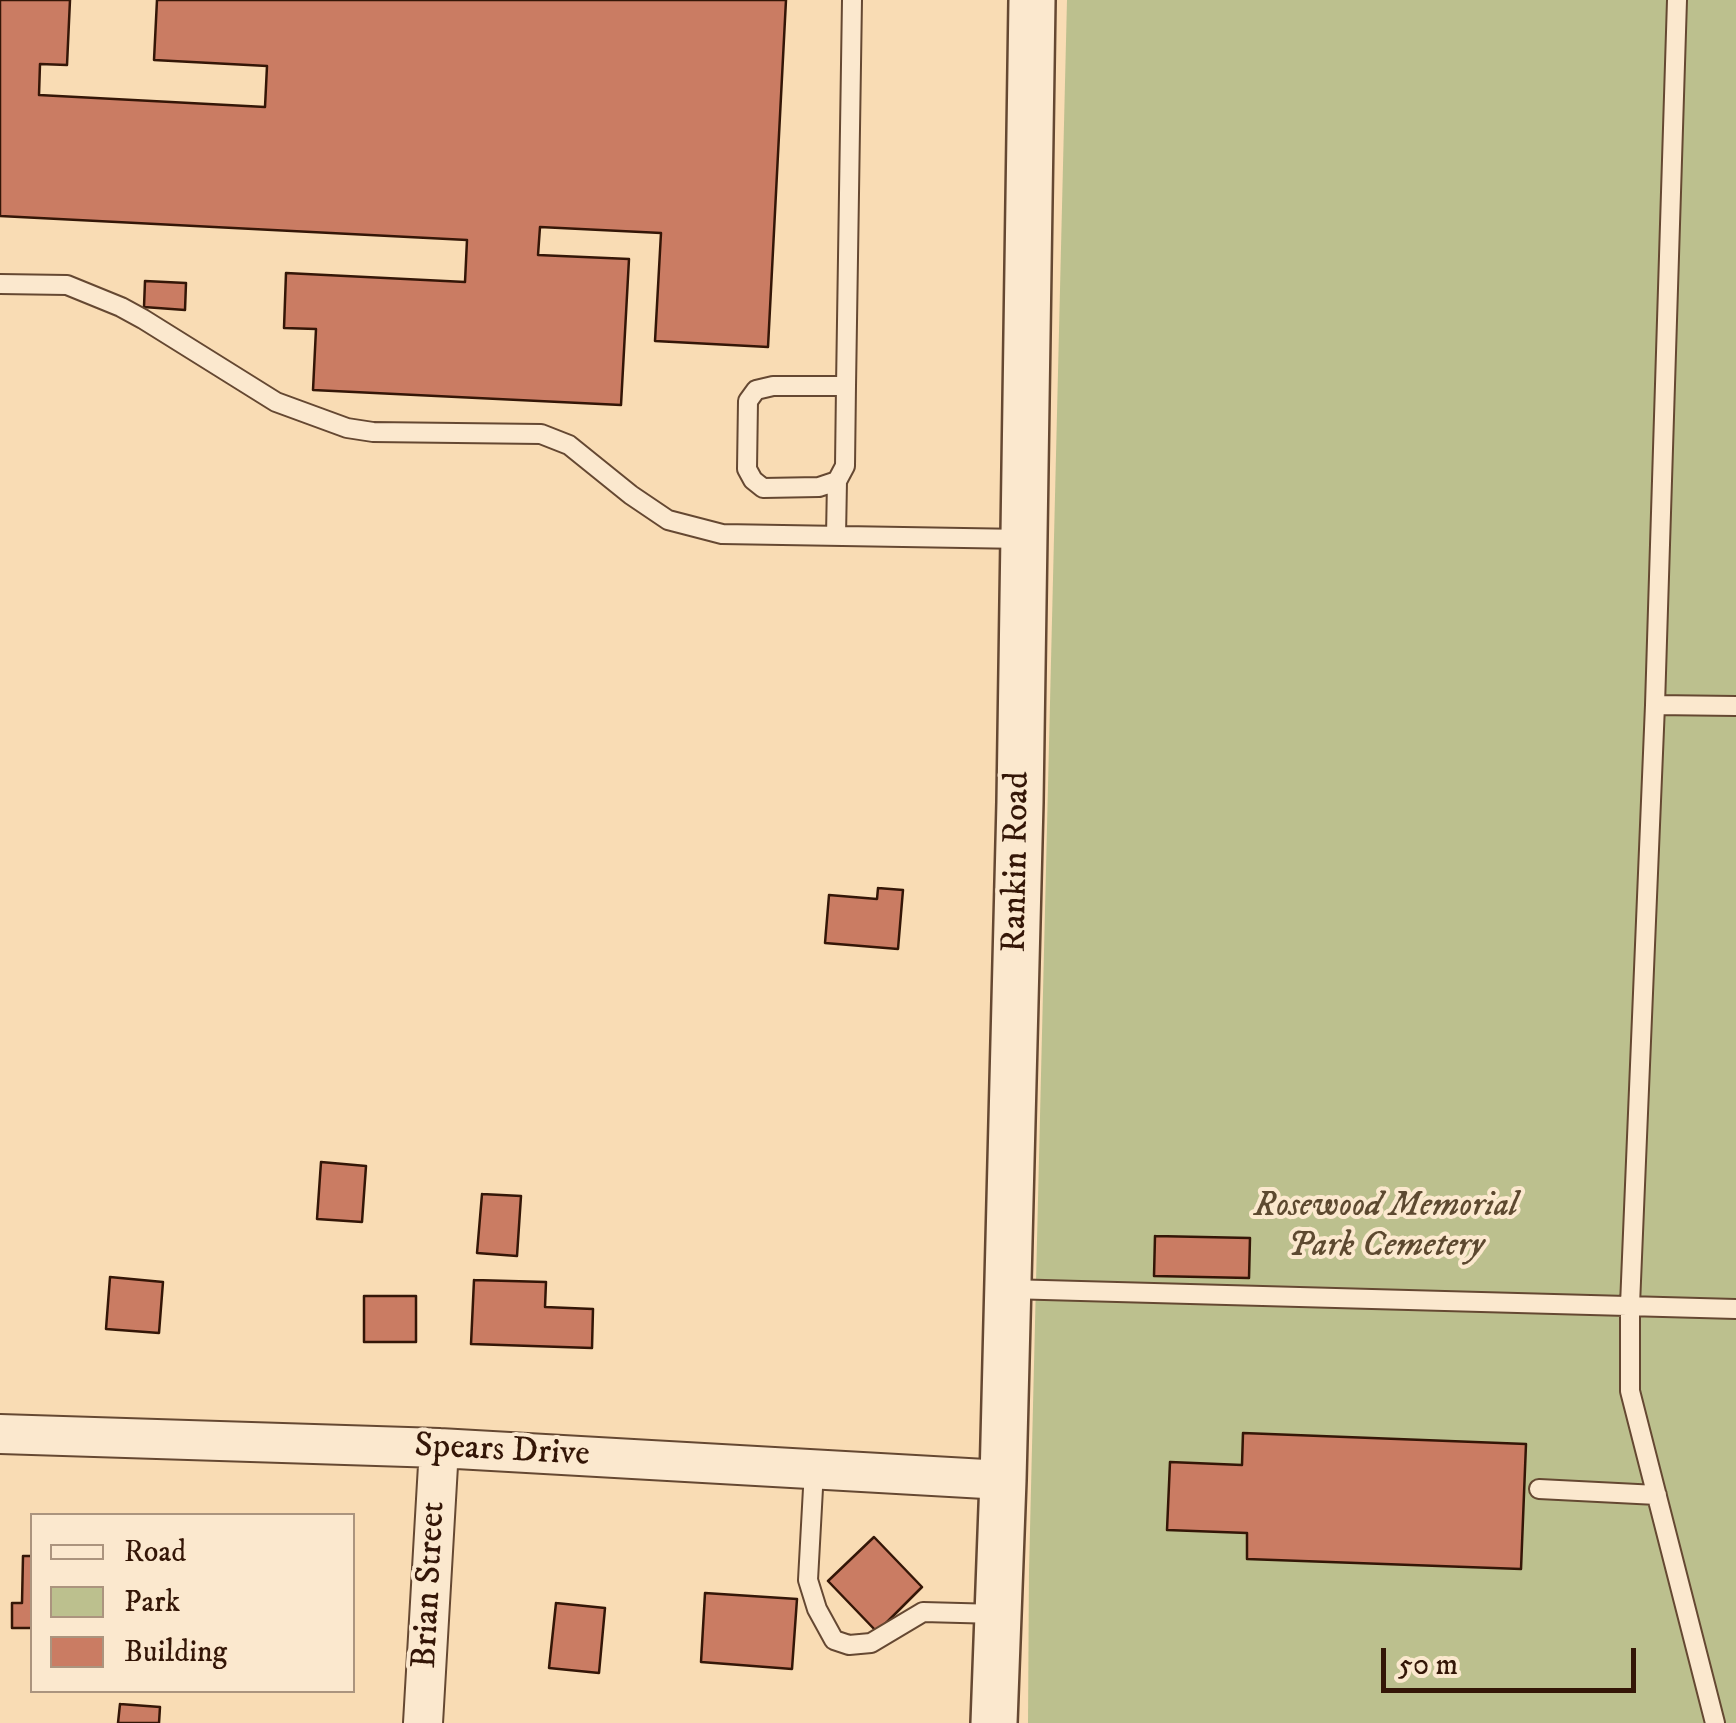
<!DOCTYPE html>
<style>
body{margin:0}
#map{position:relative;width:1736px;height:1723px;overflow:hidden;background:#f9dcb4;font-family:"IM FELL DW Pica",serif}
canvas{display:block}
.legend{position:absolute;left:30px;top:1513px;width:325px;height:180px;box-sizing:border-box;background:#fbe8ce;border:2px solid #ab947e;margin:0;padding:12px 18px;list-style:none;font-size:30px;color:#341607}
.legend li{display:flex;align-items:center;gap:20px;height:50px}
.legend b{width:50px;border:2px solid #ab947e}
.scale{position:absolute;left:1381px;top:1648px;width:255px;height:45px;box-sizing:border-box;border:5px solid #341607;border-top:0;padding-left:12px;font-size:30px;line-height:35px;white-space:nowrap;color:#341607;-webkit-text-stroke:8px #fbe8ce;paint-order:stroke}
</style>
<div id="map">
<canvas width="1736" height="1723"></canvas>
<ul class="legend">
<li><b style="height:12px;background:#fbe8ce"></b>Road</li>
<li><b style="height:28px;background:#bcc08e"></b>Park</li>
<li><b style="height:28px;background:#ca7c63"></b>Building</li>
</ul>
<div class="scale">50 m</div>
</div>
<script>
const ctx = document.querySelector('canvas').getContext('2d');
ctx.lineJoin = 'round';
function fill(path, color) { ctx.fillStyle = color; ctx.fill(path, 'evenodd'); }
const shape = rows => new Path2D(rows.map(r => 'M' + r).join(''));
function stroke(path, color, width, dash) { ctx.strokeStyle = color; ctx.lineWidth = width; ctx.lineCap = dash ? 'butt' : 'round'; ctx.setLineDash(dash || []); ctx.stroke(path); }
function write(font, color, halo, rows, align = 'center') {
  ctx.font = font + ' "IM FELL DW Pica",serif'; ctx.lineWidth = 8; ctx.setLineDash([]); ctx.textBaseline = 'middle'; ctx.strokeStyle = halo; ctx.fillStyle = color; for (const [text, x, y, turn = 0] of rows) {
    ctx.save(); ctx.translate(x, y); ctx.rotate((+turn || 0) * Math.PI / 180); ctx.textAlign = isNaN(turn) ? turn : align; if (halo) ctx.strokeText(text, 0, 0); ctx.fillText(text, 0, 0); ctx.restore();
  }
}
fill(shape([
 [1067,0,1736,0,1736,1723,1028,1723,1029,1571]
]), '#bcc08e');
const building = shape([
 [0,0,70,0,67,65,40,64,39,95,265,107,267,66,154,60,157,0,786,0,768,347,655,341,661,233,540,227,538,255,629,259,621,405,313,390,316,329,284,328,286,273,465,282,467,240,0,216,0,0],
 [145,281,186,283,185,310,144,307,145,281],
 [878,888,903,890,898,949,825,943,829,895,877,899,878,888],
 [321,1162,366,1166,362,1222,317,1219,321,1162],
 [482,1194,521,1196,517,1256,477,1253,482,1194],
 [1155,1236,1250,1238,1249,1278,1154,1276,1155,1236],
 [110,1277,163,1282,159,1333,106,1329,110,1277],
 [474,1280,546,1282,545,1307,593,1309,592,1348,471,1344,474,1280],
 [364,1296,416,1296,416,1342,364,1342,364,1296],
 [1243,1433,1526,1444,1521,1569,1247,1559,1247,1533,1167,1530,1170,1462,1242,1465,1243,1433],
 [874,1537,922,1587,877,1632,828,1581,874,1537],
 [23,1556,32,1556,32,1628,12,1628,12,1603,22,1603,23,1556],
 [705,1593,797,1599,792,1669,701,1662,705,1593],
 [556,1603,605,1608,599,1673,549,1668,556,1603],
 [120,1704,160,1707,159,1723,118,1723,120,1704]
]);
fill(building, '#ca7c63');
stroke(building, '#341607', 2.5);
const service = shape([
 [1677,0,1655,705,1630,1305,1630,1391,1715,1723],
 [0,284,67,285,121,307,143,319,276,402,347,428,373,432,541,434,569,445,631,495,668,520,722,534,1024,539],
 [846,386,773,386,756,390,748,401,747,469,753,480,763,488,819,487,837,481,845,466,846,386,852,0],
 [836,536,837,481],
 [1655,705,1736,706],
 [1008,1289,1736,1309],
 [814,1470,808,1580,817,1609,834,1640,849,1645,871,1643,923,1612,998,1614],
 [1539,1489,1657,1495]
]);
const minor = shape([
 [0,1434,439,1448,1003,1480],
 [423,1723,439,1448]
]);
const tertiary = shape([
 [994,1723,1003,1480,1020,802,1032,0]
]);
stroke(service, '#654832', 22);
stroke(minor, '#654832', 42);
stroke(tertiary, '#654832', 50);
stroke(service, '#fbe8ce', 18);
stroke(minor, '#fbe8ce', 38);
stroke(tertiary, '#fbe8ce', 45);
write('35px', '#341607', '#fbe8ce', [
 ["Rankin Road",1018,862,-89],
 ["Spears Drive",502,1452,3],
 ["Brian Street",431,1585,-87]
]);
write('italic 35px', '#5d4930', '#fbe8ce', [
 ["Rosewood Memorial",1386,1208],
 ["Park Cemetery",1386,1248]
]);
</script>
